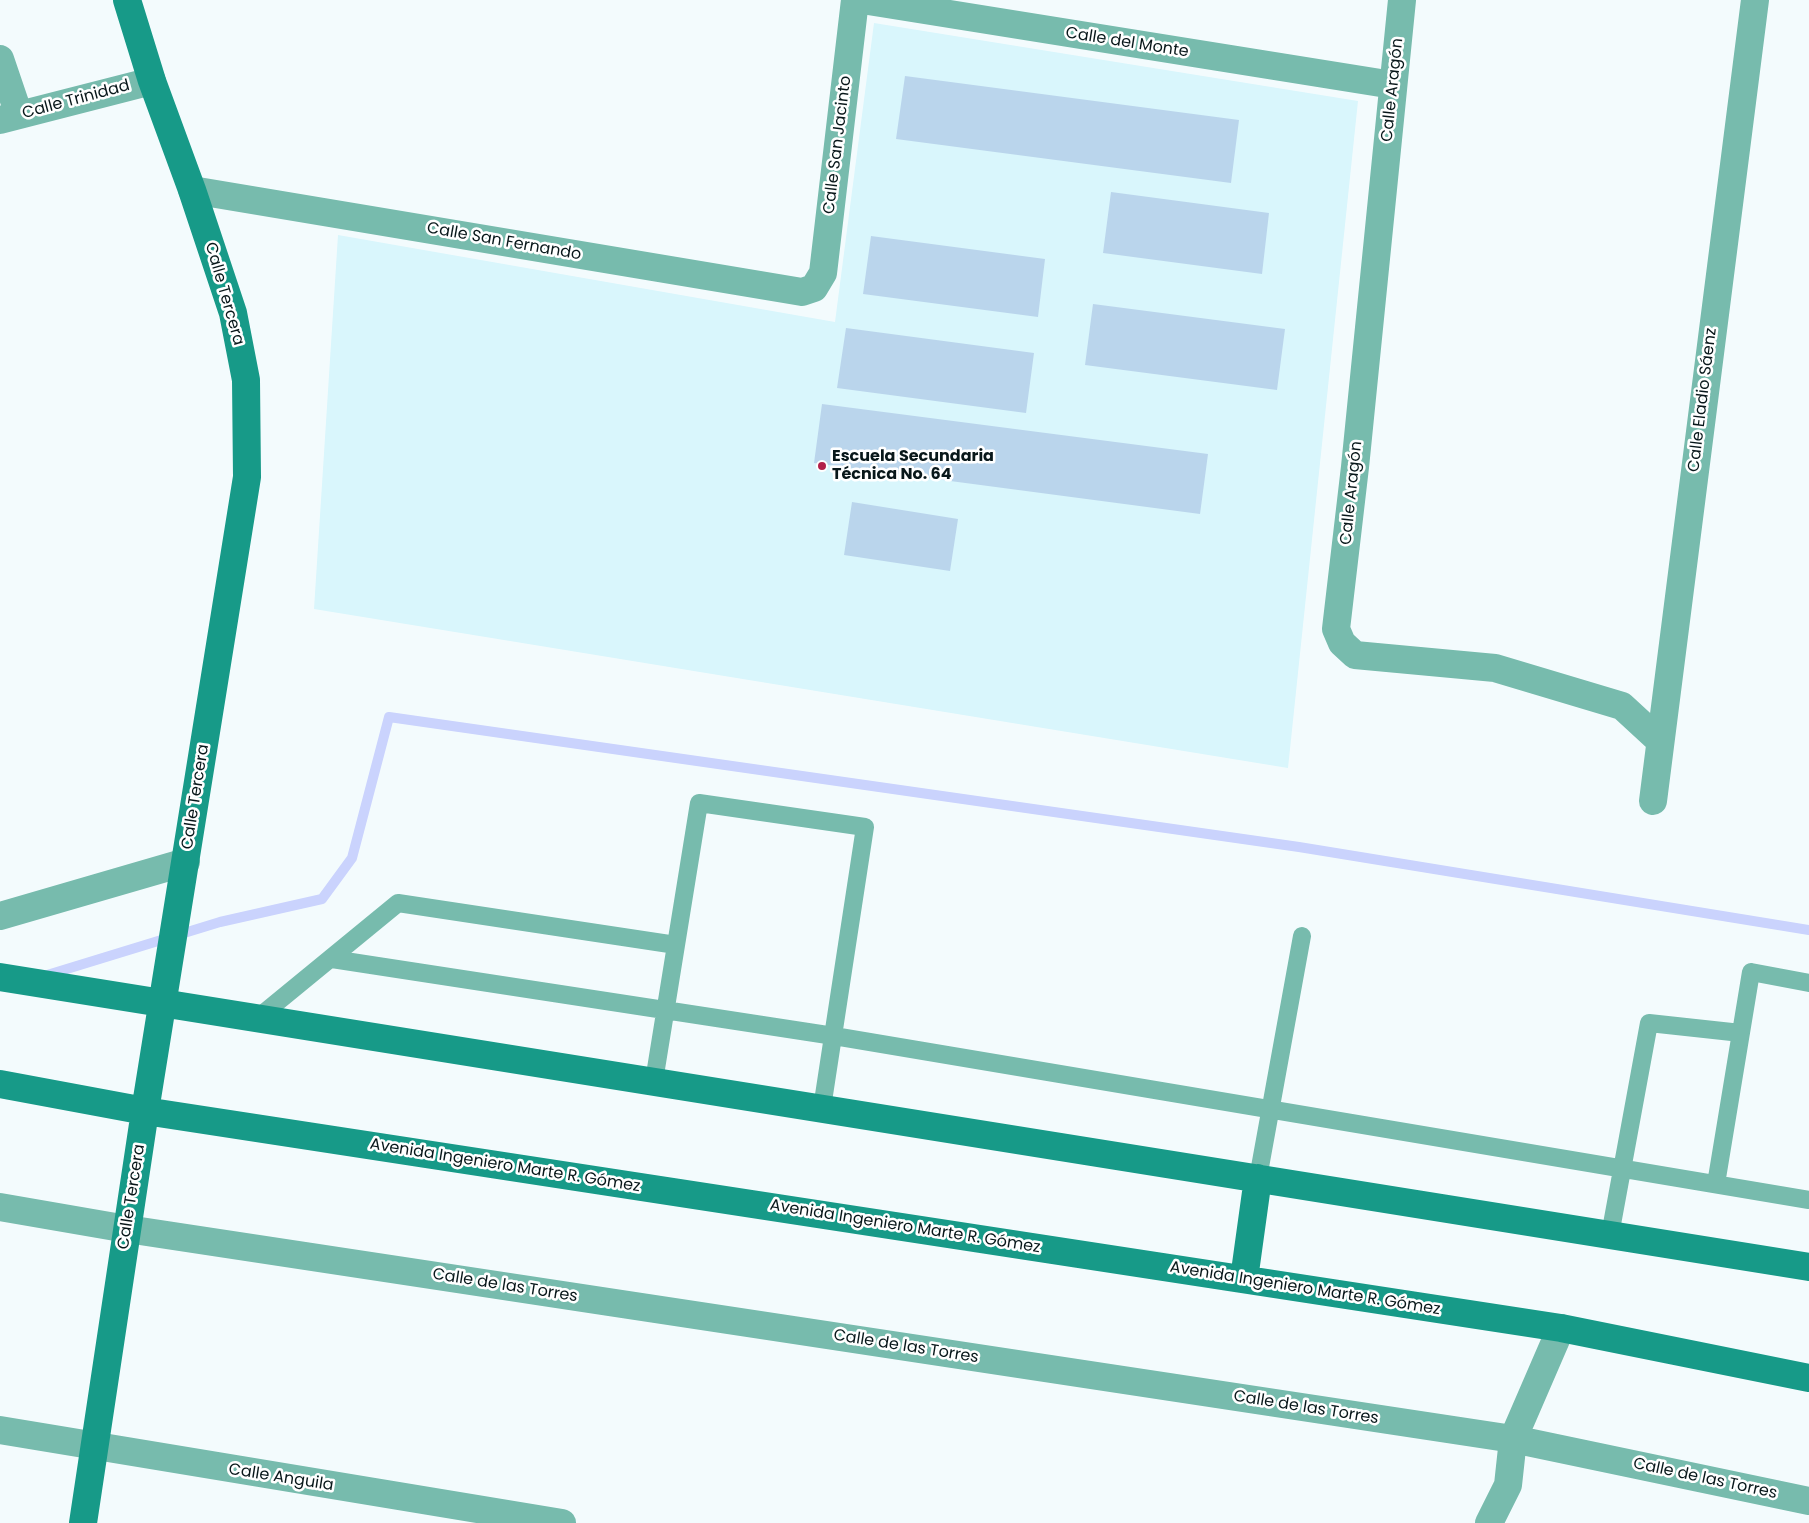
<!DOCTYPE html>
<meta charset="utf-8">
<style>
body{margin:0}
canvas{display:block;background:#f3fbfd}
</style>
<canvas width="1809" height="1523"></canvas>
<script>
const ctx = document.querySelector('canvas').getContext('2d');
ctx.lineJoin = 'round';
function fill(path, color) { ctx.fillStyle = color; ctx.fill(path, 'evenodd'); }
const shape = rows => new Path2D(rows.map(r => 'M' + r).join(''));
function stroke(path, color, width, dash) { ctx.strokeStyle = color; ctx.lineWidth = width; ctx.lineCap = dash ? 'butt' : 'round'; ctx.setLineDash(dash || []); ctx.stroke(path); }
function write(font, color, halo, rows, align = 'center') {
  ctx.font = font + ' Poppins,sans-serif'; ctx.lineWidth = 5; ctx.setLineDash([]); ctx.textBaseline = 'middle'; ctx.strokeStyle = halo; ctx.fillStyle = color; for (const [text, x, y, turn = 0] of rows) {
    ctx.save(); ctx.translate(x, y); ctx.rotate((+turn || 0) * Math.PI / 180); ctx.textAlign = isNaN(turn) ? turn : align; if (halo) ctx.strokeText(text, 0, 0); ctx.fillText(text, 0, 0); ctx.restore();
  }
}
fill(shape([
 [874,23,1358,101,1288,768,314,609,338,235,835,322]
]), '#d9f6fc');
stroke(shape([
 [44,976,220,922,322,899,352,858,389,717,1299,847,1809,930]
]), '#cad3fd', 10);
fill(shape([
 [905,76,1239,120,1231,183,896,139],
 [1111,192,1269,213,1262,274,1103,253],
 [871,236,1045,259,1038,317,863,294],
 [1093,304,1285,329,1277,390,1085,365],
 [846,328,1034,353,1026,413,837,388],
 [822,404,1208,454,1200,514,814,463],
 [852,502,958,519,950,571,844,555]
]), '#bad5ec');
stroke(shape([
 [332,959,834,1036,1809,1200],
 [259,1017,398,903,676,945],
 [654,1081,699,803,865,827,822,1108],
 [1258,1178,1302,936],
 [1716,1184,1751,972,1809,983],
 [1610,1235,1649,1023,1741,1033]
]), '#77bbad', 18);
stroke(shape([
 [862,0,1393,85],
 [1402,0,1355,467,1336,629,1342,643,1355,655,1495,668,1622,706,1660,741],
 [0,59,19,115],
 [0,120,152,81],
 [192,190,802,292,814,288,823,273,855,0],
 [1653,801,1755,0],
 [0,916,186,862],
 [0,1207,127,1229,1513,1439,1809,1501],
 [0,1430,562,1523],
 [1489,1523,1508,1485,1513,1439,1561,1328]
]), '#77bbad', 28);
stroke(shape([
 [0,977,1809,1267],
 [0,1084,145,1111,1561,1328,1809,1378],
 [1244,1279,1258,1178],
 [83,1523,145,1111,247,477,246,380,233,313,192,190,152,81,127,0]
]), '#179a88', 28);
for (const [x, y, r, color] of [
 [822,466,5,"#b2204a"]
]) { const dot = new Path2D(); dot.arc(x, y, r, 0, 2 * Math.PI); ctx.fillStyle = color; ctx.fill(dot); stroke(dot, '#fff', 2); }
write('16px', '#08171a', '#fff', [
 ["Calle del Monte",1127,43,9],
 ["Calle Aragón",1393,90,-84],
 ["Calle Trinidad",76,100,-15],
 ["Calle San Jacinto",838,145,-83],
 ["Calle San Fernando",504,242,10],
 ["Calle Tercera",224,294,74],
 ["Calle Eladio Sáenz",1703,400,-83],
 ["Calle Aragón",1352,493,-84],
 ["Calle Tercera",196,797,-81],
 ["Avenida Ingeniero Marte R. Gómez",505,1166,9],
 ["Calle Tercera",132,1197,-81],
 ["Avenida Ingeniero Marte R. Gómez",905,1227,9],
 ["Calle de las Torres",505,1286,9],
 ["Avenida Ingeniero Marte R. Gómez",1305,1289,9],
 ["Calle de las Torres",906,1347,9],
 ["Calle de las Torres",1306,1408,9],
 ["Calle Anguila",281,1478,9],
 ["Calle de las Torres",1705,1479,12]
]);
write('bold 16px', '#08171a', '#fff', [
 ["Escuela Secundaria",832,457],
 ["Técnica No. 64",832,475]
], 'left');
</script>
